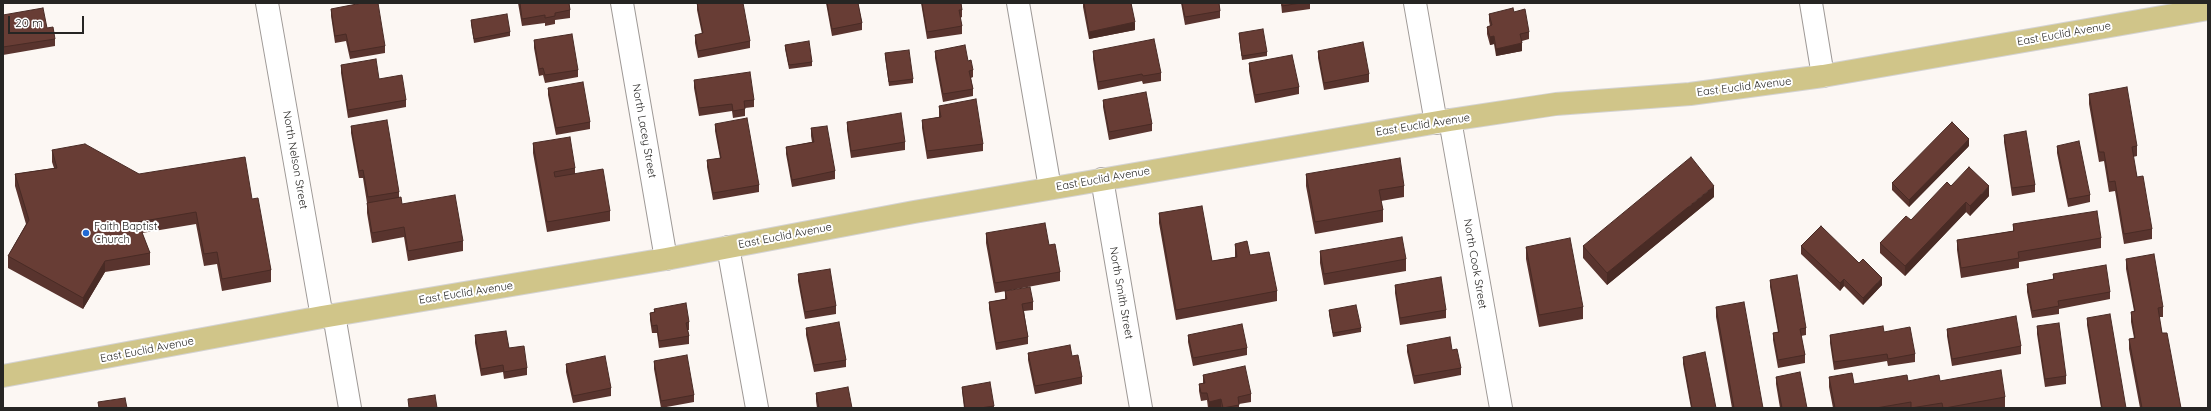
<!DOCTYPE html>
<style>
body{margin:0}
#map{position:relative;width:2211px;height:411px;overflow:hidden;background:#fcf7f3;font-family:Quicksand,sans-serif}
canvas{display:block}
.frame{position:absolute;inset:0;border:4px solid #262523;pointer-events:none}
.scale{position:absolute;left:8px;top:16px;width:76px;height:18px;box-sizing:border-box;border:2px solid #262523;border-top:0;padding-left:5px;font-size:12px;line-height:14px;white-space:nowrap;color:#262523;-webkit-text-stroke:3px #fff;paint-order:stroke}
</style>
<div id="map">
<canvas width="2211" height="411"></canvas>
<div class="frame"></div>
<div class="scale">20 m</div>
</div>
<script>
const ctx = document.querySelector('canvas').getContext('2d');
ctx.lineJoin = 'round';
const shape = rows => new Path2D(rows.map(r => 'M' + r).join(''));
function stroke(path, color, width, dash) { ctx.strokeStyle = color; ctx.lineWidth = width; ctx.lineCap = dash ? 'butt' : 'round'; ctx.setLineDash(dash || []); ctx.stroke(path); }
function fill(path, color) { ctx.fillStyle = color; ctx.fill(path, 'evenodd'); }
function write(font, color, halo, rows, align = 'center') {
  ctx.font = font + ' Quicksand,sans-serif'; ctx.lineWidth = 4; ctx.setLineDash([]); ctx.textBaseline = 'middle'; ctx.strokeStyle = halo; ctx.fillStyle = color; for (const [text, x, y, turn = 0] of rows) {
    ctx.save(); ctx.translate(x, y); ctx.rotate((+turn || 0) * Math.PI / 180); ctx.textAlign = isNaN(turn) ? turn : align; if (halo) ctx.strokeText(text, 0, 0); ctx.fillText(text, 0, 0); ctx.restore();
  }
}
const minor = shape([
 [267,3,322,317],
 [622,3,666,259],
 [1018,3,1050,188],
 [1415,3,1436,123],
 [1811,3,1823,76],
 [1450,120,1501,408],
 [1102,179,1141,408],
 [728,247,757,408],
 [334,315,350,408]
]);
const major = shape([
 [3,376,322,317,666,259,914,212,1450,120,1556,104,1690,94,1823,76,2208,9]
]);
stroke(minor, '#9e9996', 24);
stroke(major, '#d4d3d3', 24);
stroke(minor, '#fff', 22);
stroke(major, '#d0c589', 22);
fill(shape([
 [518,3,569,3,570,10,570,18,555,20,555,24,545,26,545,23,522,26],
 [697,3,750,41,750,48,698,58,695,43,695,35,702,34,697,10],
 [826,3,858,3,862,23,862,30,832,36],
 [921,3,961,3,962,10,962,17,960,18,962,26,962,34,927,39],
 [1083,3,1131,3,1135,30,1089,39,1083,7],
 [1181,3,1219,3,1220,11,1220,18,1185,25],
 [1281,3,1310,3,1310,9,1282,13],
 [331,9,385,46,385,53,350,59,346,41,335,43,331,16],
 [1514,12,1529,32,1529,39,1522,41,1522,51,1496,56,1494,44,1490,45,1487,34,1487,27,1490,26,1489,21,1489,14],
 [3,15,47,28,55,39,55,46,3,55],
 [471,20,510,32,510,36,474,43,471,24],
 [1239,33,1267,52,1267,56,1242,60,1239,37],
 [534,40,578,70,578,77,545,83,543,75,539,76,534,48],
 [785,45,812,62,812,66,789,69,785,49],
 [935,51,973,70,973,77,971,78,973,89,973,96,943,102,935,58],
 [1093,51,1161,73,1161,81,1143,84,1142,81,1098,90,1093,59],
 [1318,51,1369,74,1369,82,1324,90,1318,58],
 [885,53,913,79,913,83,889,86,885,57],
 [1249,63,1299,87,1299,94,1255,103,1249,71],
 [341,65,379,79,406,100,406,107,348,118,341,73],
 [694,80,754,100,754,107,745,108,745,116,733,118,732,111,699,116,694,88],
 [548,88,590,122,590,129,556,135,548,95],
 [2089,94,2137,146,2137,156,2133,157,2137,177,2152,229,2152,239,2124,244,2115,191,2109,192,2104,161,2099,162,2089,104],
 [1103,100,1152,124,1152,131,1109,140,1103,107],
 [939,106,983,144,983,151,927,159,922,128,922,120,939,117],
 [847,122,905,142,905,150,851,158,847,130],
 [715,124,759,185,759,192,713,200,707,167,707,160,720,158,715,131],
 [351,126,399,192,399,198,402,204,463,241,463,251,408,261,404,237,372,243,367,213,367,203,363,178,359,178,351,133],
 [811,128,835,171,835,179,792,187,786,154,786,147,812,142,811,136],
 [2004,135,2035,185,2035,192,2012,196,2004,142],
 [533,143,575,168,575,174,610,211,610,221,547,232,533,153],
 [1969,146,1909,207,1892,190,1892,183],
 [2057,146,2090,195,2090,202,2068,207,2057,153],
 [52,150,139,174,252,199,271,270,271,282,222,291,217,264,204,266,196,224,142,233,150,253,150,265,105,272,83,309,8,268,8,256,26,224,15,186,15,174,54,168,52,162],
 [1306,174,1404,186,1404,197,1381,201,1383,210,1383,222,1315,234,1306,186],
 [1951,186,1989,196,1970,216,1966,212,1905,276,1880,253,1880,243,1911,220],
 [1714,197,1607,285,1583,258,1583,246],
 [1159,213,1212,261,1235,257,1235,244,1250,255,1277,291,1277,301,1176,320,1159,223],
 [2013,224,2101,238,2101,248,2019,262,2019,268,1961,278,1957,250,1957,240,2013,231],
 [986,233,1049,245,1060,272,1060,281,995,293,986,243],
 [1801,246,1882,285,1863,305,1844,286,1840,291,1801,254],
 [1526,247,1583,307,1583,319,1539,327,1526,259],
 [1320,251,1406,259,1406,271,1324,285,1320,263],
 [2126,259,2163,307,2163,317,2159,317,2162,333,2181,408,2140,408,2129,349,2129,339,2134,338,2131,322,2131,312,2134,311,2126,269],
 [798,274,836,306,836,314,805,319,798,281],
 [2053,274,2110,292,2110,299,2059,309,2059,314,2032,318,2027,292,2027,284,2053,279],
 [1770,280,1806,328,1806,335,1801,336,1805,355,1805,363,1778,368,1773,340,1773,333,1778,332,1770,287],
 [1395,285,1446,310,1446,318,1400,325,1395,293],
 [1005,291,1033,302,1033,310,1024,311,1028,337,1028,344,996,350,989,309,989,302,1005,299],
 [1716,307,1763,408,1732,408,1716,317],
 [654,309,689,322,689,330,688,330,689,336,689,344,659,348,657,333,652,333,650,320,650,313,654,312],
 [1329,310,1361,328,1361,332,1333,337,1329,314],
 [2087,318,2126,408,2101,408,2087,325],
 [2037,326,2066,376,2066,384,2045,387,2037,334],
 [806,328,846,360,846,367,814,372,806,335],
 [1947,329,2021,346,2021,354,1952,366,1947,336],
 [1884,332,1915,354,1915,362,1888,366,1887,361,1834,370,1830,343,1830,335],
 [475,335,509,348,527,368,527,375,504,379,503,372,481,376,475,343],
 [1188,335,1247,348,1247,355,1193,366,1188,342],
 [1407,345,1452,350,1461,368,1461,375,1414,384,1407,352],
 [1028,353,1072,356,1082,377,1082,384,1035,394,1028,360],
 [1683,357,1716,408,1691,408,1683,364],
 [654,361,694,395,694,402,661,408,654,369],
 [566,364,611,388,611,396,573,403,566,372],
 [1203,375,1251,394,1251,402,1239,404,1239,408,1222,408,1221,407,1216,408,1208,408,1207,400,1201,401,1199,391,1199,384,1203,383],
 [1776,377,1807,408,1780,408,1776,384],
 [1829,377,1854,384,1908,381,1940,381,2005,397,2005,407,2001,408,1833,408,1829,387],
 [962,387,994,406,994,408,964,408,962,391],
 [816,393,852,408,817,408,816,401]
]), '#59342e');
fill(shape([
 [1135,22,1135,30,1089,39,1089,32],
 [1494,36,1494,44,1490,45,1490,37],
 [1522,43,1522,51,1496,56,1496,49],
 [1969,139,1969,146,1909,207,1909,200],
 [1714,186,1714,197,1607,285,1607,273],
 [1989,186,1989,196,1970,216,1970,206],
 [1966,202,1966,212,1905,276,1905,266],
 [105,261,105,272,83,309,83,298],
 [1882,278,1882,285,1863,305,1863,298],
 [1844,279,1844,286,1840,291,1840,283],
 [1221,399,1221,407,1216,408,1209,408,1209,402]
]), '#492b25');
const building = shape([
 [362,3,378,3,385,46,350,52,346,34,335,36,331,9,362,3],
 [520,3,569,3,570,10,555,13,555,16,545,18,545,15,522,19,520,3],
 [697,3,743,3,750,41,698,51,695,35,703,33,697,3],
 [827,3,858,3,862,23,832,29,827,3],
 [922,3,961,3,962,10,959,10,962,26,927,32,922,3],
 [1084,3,1131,3,1135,22,1089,32,1084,3],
 [1182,3,1219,3,1220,11,1185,17,1182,3],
 [1282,3,1301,3,1282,6,1282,3],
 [43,8,47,28,53,27,55,39,3,47,3,15,43,8],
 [1513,8,1514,12,1525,9,1529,32,1520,34,1522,43,1496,49,1494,36,1490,37,1487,27,1492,25,1489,14,1513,8],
 [507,14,510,32,474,39,471,20,507,14],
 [1263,29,1267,52,1242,56,1239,33,1263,29],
 [572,34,578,70,545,75,543,68,539,69,534,40,572,34],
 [1154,39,1161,73,1143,76,1142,74,1098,82,1093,51,1154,39],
 [809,41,812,62,789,65,785,45,809,41],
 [1363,42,1369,74,1324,83,1318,51,1363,42],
 [965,45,968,61,971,60,973,70,969,71,973,89,943,94,935,51,965,45],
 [909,50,913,79,889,82,885,53,909,50],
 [1292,55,1299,87,1255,95,1249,63,1292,55],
 [376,59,379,79,402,75,406,100,348,110,341,65,376,59],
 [750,72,754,100,744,101,745,109,733,111,732,104,699,108,694,80,750,72],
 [583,82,590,122,556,128,548,88,583,82],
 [2127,87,2137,146,2132,147,2137,177,2143,176,2152,229,2124,234,2115,181,2109,182,2104,152,2099,152,2089,94,2127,87],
 [1146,92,1152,124,1109,132,1103,100,1146,92],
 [976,99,983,144,927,151,922,120,941,117,939,106,976,99],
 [901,113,905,142,851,151,847,122,901,113],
 [747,118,759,185,713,193,707,160,721,158,715,124,747,118],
 [387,120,399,192,368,197,363,170,359,171,351,126,387,120],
 [1952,122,1969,139,1909,200,1892,183,1952,122],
 [827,126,835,171,792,180,786,147,814,142,811,128,827,126],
 [2026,131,2035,185,2012,188,2004,135,2026,131],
 [570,137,575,168,554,172,555,177,603,169,610,211,547,222,533,143,570,137],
 [2079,141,2090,195,2068,199,2057,146,2079,141],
 [85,144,139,174,245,157,252,199,258,198,271,270,222,279,217,252,204,254,196,212,138,222,150,253,105,261,83,298,8,256,29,220,15,174,57,168,52,150,85,144],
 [1691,157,1714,186,1607,273,1583,246,1691,157],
 [1400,158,1404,186,1379,190,1383,210,1315,222,1306,174,1400,158],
 [1969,167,1989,186,1970,206,1966,202,1905,266,1880,243,1906,216,1911,220,1947,182,1951,186,1969,167],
 [455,195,463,241,408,251,404,227,372,233,367,203,401,197,402,204,455,195],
 [1202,206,1212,261,1237,257,1235,244,1247,241,1250,255,1269,252,1277,291,1176,310,1159,213,1202,206],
 [2097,211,2101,238,2018,252,2019,258,1961,268,1957,240,2014,231,2013,224,2097,211],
 [1045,223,1049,245,1055,244,1060,272,995,283,986,233,1045,223],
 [1821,226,1859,263,1863,259,1882,278,1863,298,1844,279,1840,283,1801,246,1821,226],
 [1402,237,1406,259,1324,274,1320,251,1402,237],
 [1570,238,1583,307,1539,315,1526,247,1570,238],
 [2154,254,2163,307,2158,308,2162,333,2167,333,2181,408,2142,408,2129,339,2135,338,2131,312,2135,311,2126,259,2154,254],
 [2106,265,2110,292,2058,301,2059,306,2032,311,2027,284,2054,279,2053,274,2106,265],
 [830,269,836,306,805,312,798,274,830,269],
 [1797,275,1806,328,1800,329,1805,355,1778,360,1773,333,1779,332,1770,280,1797,275],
 [1441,277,1446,310,1400,318,1395,285,1441,277],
 [1030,287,1033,302,1022,304,1028,337,996,343,989,302,1007,299,1005,291,1030,287],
 [1744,302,1763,408,1734,408,1716,307,1744,302],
 [686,303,689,322,686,323,689,336,659,341,657,325,652,326,650,313,655,312,654,309,686,303],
 [1356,305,1361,328,1333,333,1329,310,1356,305],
 [2110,314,2126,408,2102,408,2087,318,2110,314],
 [2016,316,2021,346,1952,359,1947,329,2016,316],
 [839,322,846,360,814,365,806,328,839,322],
 [2059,323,2066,376,2045,379,2037,326,2059,323],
 [1242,324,1247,348,1193,358,1188,335,1242,324],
 [1883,326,1884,332,1910,327,1915,354,1888,359,1887,354,1834,362,1830,335,1883,326],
 [506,331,509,348,524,346,527,368,504,372,503,365,481,369,475,335,506,331],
 [1450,337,1452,350,1457,349,1461,368,1414,376,1407,345,1450,337],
 [1070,345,1072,356,1078,355,1082,377,1035,386,1028,353,1070,345],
 [1705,352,1716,408,1692,408,1683,357,1705,352],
 [687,355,694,395,661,401,654,361,687,355],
 [605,356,611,388,573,396,566,364,605,356],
 [1245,366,1251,394,1238,397,1239,405,1223,408,1221,399,1209,402,1207,393,1201,393,1199,384,1205,383,1203,375,1245,366],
 [2001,370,2005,397,1945,408,1943,408,1942,403,1911,408,1911,402,1876,408,1835,408,1829,377,1852,373,1854,384,1907,375,1908,381,1939,375,1940,381,2001,370],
 [1800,372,1807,408,1782,408,1776,377,1800,372],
 [990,382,994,406,980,408,965,408,962,387,990,382],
 [848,387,852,408,819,408,816,393,848,387],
 [435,395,437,408,409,408,408,399,435,395],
 [125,398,127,408,99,408,98,402,125,398]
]);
fill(building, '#683d35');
stroke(building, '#492b25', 1);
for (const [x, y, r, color] of [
 [86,233,4,"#2169d4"]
]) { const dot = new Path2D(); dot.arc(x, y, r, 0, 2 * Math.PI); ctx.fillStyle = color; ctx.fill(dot); stroke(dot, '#fff', 1.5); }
write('11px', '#262523', '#fff', [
 ["East Euclid Avenue",2064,34,-10],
 ["East Euclid Avenue",1744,87,-7],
 ["East Euclid Avenue",1423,125,-9],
 ["North Lacey Street",644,131,80],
 ["North Nelson Street",295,160,80],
 ["East Euclid Avenue",1103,179,-10],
 ["East Euclid Avenue",785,236,-11],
 ["North Cook Street",1475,264,80],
 ["East Euclid Avenue",466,293,-9],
 ["North Smith Street",1121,293,80],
 ["East Euclid Avenue",147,350,-11]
]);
write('11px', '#262523', '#fff', [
 ["Faith Baptist",94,227],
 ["Church",94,240]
], 'left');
</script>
